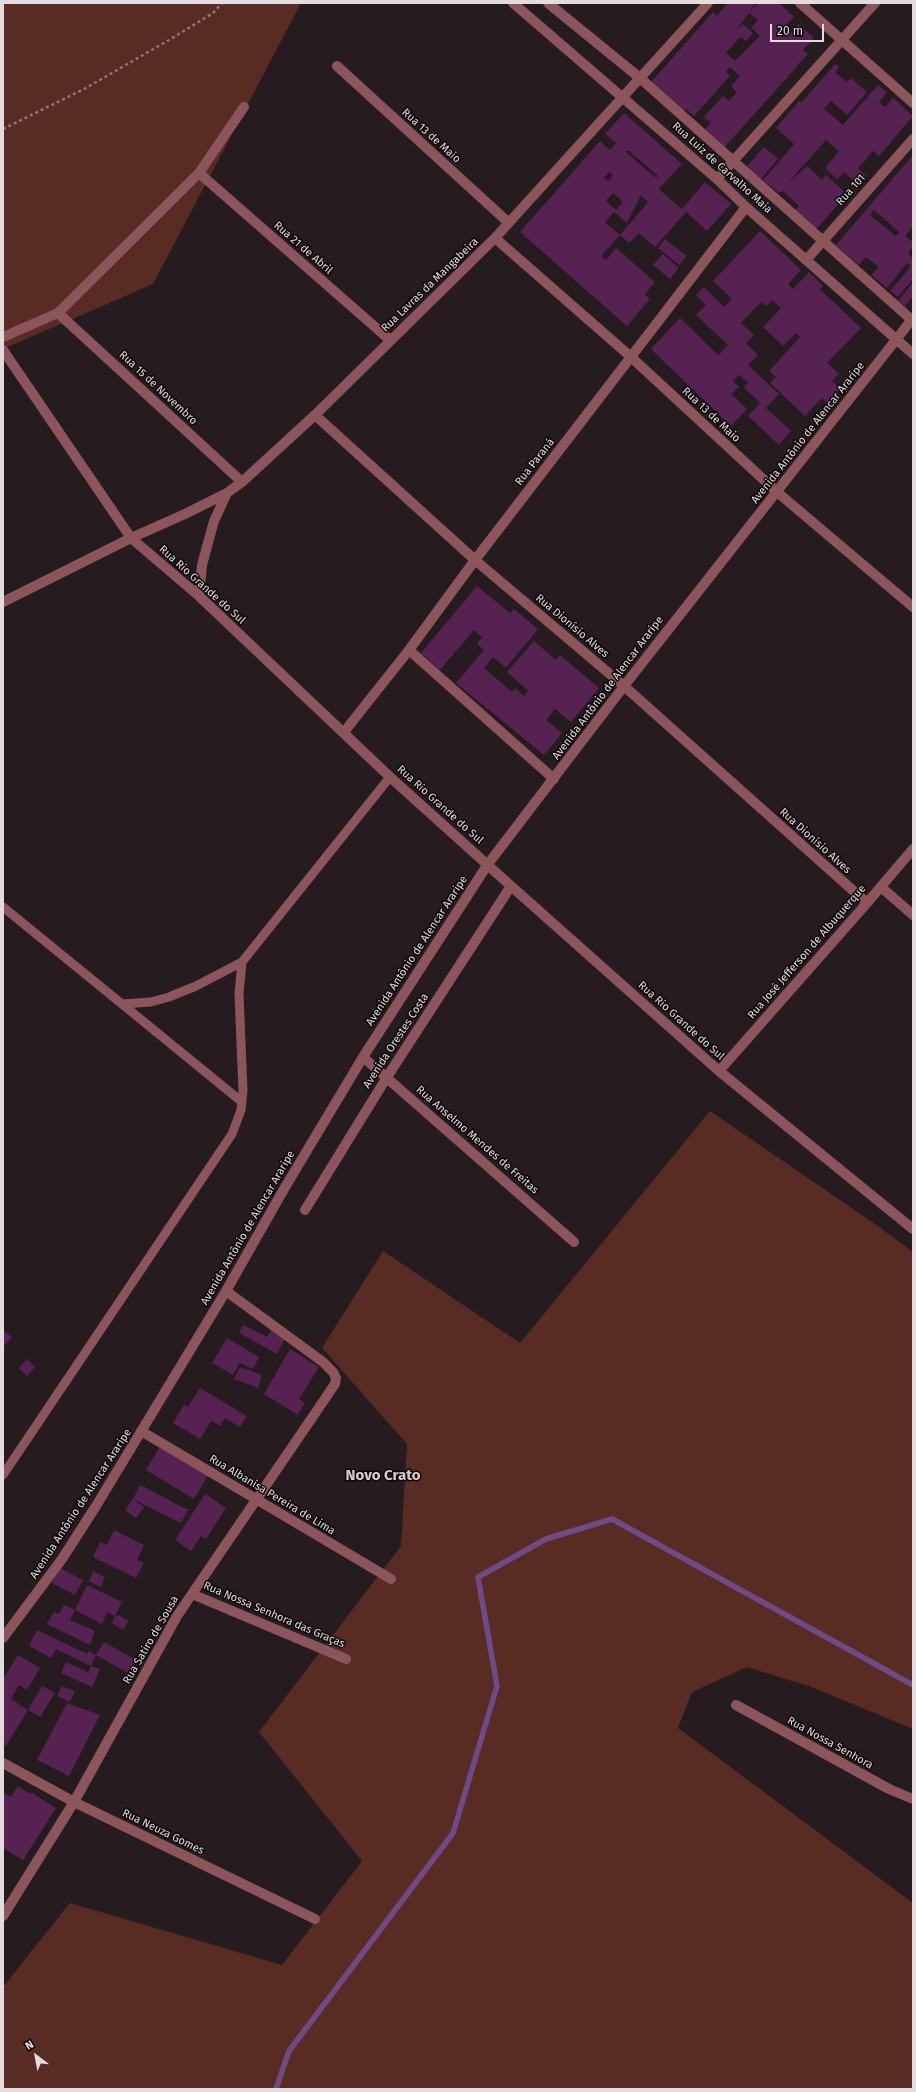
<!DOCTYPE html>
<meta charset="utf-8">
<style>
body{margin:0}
#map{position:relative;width:916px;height:2092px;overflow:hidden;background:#261b1f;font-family:"Fira Sans",sans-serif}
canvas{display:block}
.frame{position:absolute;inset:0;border:4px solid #e4dbde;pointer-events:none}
.north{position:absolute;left:16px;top:2036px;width:40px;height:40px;-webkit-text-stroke:3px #0c0709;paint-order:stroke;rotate:328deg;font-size:11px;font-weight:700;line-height:16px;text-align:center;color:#e4dbde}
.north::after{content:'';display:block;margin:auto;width:14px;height:18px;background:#e4dbde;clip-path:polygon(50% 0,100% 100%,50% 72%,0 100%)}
.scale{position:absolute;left:770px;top:24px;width:54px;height:18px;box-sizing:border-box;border:2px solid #e4dbde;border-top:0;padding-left:5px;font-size:12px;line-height:14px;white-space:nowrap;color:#e4dbde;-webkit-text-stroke:3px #0c0709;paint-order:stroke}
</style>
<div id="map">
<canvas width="916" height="2092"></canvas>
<div class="frame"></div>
<div class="north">N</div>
<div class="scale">20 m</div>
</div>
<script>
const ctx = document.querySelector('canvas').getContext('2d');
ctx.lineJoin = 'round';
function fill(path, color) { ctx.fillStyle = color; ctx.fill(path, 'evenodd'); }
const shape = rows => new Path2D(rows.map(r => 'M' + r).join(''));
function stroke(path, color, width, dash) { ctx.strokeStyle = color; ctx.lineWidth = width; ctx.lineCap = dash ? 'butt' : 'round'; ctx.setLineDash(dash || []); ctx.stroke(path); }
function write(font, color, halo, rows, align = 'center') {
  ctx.font = font + ' "Fira Sans",sans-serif'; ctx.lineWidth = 3; ctx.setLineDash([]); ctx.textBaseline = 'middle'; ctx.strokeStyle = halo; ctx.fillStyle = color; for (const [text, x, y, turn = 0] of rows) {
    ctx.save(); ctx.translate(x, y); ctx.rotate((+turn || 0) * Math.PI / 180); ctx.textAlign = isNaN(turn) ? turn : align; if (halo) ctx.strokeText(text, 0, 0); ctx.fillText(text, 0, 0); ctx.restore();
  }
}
fill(shape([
 [3,3,301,3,153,284,3,349],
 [710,1111,875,1224,913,1252,913,1729,809,1686,747,1667,692,1692,678,1728,913,1903,913,2089,3,2089,3,1987,70,1903,282,1965,362,1861,259,1732,401,1546,407,1444,322,1348,383,1251,520,1343]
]), '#592c23');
stroke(shape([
 [276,2089,289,2051,453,1833,497,1686,478,1577,546,1539,612,1519,913,1685]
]), '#6e4a87', 5.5);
fill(shape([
 [727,3,756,3,749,13,758,3,779,3,794,17,784,28,790,33,798,24,814,38,803,50,808,54,725,147,705,129,711,123,704,117,723,96,729,101,737,92,731,86,740,76,730,67,726,72,730,76,694,116,686,109,684,111,651,82,713,12,717,16],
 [749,13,758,20,751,28,760,36,735,61,726,53,740,37,746,41,753,33,743,24,736,30],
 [835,64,839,67,835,72,847,82,851,78,867,92,847,115,831,101,824,109,843,125,878,85,887,92,879,102,885,107,893,98,913,116,879,156,873,151,858,168,866,176,858,185,844,172,837,179,825,168,839,151,826,140,787,184,807,166,822,180,826,175,847,194,814,232,793,214,799,206,783,191,779,193,763,180,794,144,776,128,799,101,801,103],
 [624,113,682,164,659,189,669,198,682,209,705,182,731,204,707,231,686,212,655,247,639,233,629,243,620,235,648,202,641,195,627,223,614,212,605,222,620,235,601,256,606,260,616,248,655,282,645,294,650,299,627,326,520,232,600,141,610,150,616,143,605,134],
 [628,150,658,176,656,178,626,152],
 [609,172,613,175,608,181,604,178],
 [613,193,623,202,616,210,606,201],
 [764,147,778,159,761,179,746,167],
 [913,155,913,226,905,236,911,241,913,239,913,246,908,253,913,258,913,279,898,297,890,291,911,266,907,263,887,288,871,275,879,267,866,257,859,265,836,245],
 [874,210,899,232,896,236,870,215],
 [760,231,801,270,788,284,793,289,809,272,823,286,820,289,861,328,827,363,839,374,832,381,841,389,827,403,822,398,805,416,770,383,776,377,769,371,800,337,796,333,783,346,763,327,781,308,772,300,766,306,761,302,741,323,754,335,746,343,758,355,748,365,779,394,766,408,791,431,779,445,748,416,760,403,744,387,748,383,739,375,733,381,739,387,731,394,747,409,731,426,651,349,680,318,718,355,728,345,696,315,706,305,696,295,704,287,724,307,732,299,713,281],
 [665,239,687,256,679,265,658,248],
 [663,254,679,268,670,279,653,265],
 [913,282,913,296,905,306,898,301],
 [477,586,510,613,514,609,538,629,506,668,493,657,484,668,512,692,515,688,524,696,528,691,507,672,534,641,556,660,560,655,599,688,571,722,555,709,546,720,562,733,544,755,456,683,484,650,477,644,482,637,474,630,440,670,421,653],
 [243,1325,267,1337,272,1329,286,1337,277,1354,239,1333],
 [3,1330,12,1337,3,1347],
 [227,1338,259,1357,253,1369,240,1363,233,1375,212,1363],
 [290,1349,319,1367,299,1399,305,1403,298,1415,264,1394],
 [27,1359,35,1367,27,1376,19,1368],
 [240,1367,262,1375,258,1388,234,1379],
 [200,1388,247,1416,240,1427,225,1418,220,1426,211,1421,200,1439,173,1423,184,1405,188,1407],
 [162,1443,210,1472,194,1499,146,1470],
 [140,1485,188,1510,181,1523,133,1499],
 [205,1494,226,1508,206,1539,201,1536,191,1551,175,1540],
 [133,1499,144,1507,136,1518,125,1510],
 [114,1530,144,1545,137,1560,144,1563,136,1578,93,1557,100,1542,107,1545],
 [60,1568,83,1580,75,1595,52,1583],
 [93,1571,105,1577,101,1587,89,1581],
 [87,1585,122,1602,115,1616,118,1615,129,1621,123,1630,112,1623,115,1616,107,1612,102,1624,75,1610],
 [64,1605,75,1610,70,1620,95,1631,90,1645,47,1624,54,1612,59,1614],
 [37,1630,87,1654,88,1651,96,1655,91,1666,100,1669,92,1687,61,1673,66,1662,88,1672,91,1666,56,1649,51,1658,29,1646],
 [104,1642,136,1660,128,1673,96,1655],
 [18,1655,40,1668,27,1690,19,1685,11,1699,28,1710,42,1686,55,1693,40,1717,28,1710,6,1746,3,1745,3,1675,5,1676],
 [62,1686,75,1691,70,1702,57,1696],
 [67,1703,100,1715,69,1776,37,1760],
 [18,1786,30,1794,31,1792,56,1808,23,1860,3,1848,3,1792,11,1797]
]), '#562252');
stroke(shape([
 [3,129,86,88,169,40,213,13,222,3]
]), '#857b7e', 2.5, [3, 3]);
stroke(shape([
 [3,907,122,1004,151,1002,169,997,196,986,242,962],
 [122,1004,242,1102],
 [3,1475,232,1134,241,1110,243,1091,239,994,242,962,390,777]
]), '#8b555b', 9);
stroke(shape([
 [513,3,717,179,746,207,913,354],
 [548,3,640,78,913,321],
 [337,66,509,223],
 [199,173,390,340],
 [717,179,875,3],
 [495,238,631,357,777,492,913,607],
 [807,259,913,139],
 [58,313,242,482],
 [3,337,58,313,199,173,244,107],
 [3,350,131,538,199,596,390,777,511,886,719,1071,913,1229],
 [315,415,475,560,624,686,867,903],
 [199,596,202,565,214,521,227,493],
 [3,602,131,538,185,514,227,493,242,482,315,415,495,238,708,3],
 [409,650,554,779],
 [344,732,409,650,475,560,746,207],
 [881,887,913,915],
 [363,1057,574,1242],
 [719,1071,867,903,913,849],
 [305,1210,387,1077,511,886],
 [141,1431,391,1579],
 [192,1594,346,1659],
 [3,1638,62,1559,96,1506,226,1291,284,1189,363,1057,488,864,624,686,913,318],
 [736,1705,889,1789,913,1799],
 [3,1763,74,1802,315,1919],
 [3,1916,74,1802,177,1616,335,1384,336,1378,333,1372,323,1362,226,1291]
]), '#8b555b', 10);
stroke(shape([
 [800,3,913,103]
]), '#8b555b', 10);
write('11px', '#e4dbde', '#0c0709', [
 ["Rua 13 de Maio",431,136,42],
 ["Rua Luiz de Carvalho Maia",722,168,42],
 ["Rua 101",851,190,-48],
 ["Rua 21 de Abril",303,248,41],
 ["Rua Lavras da Mangabeira",430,285,-44],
 ["Rua 15 de Novembro",158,388,43],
 ["Rua 13 de Maio",711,415,43],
 ["Avenida Antônio de Alencar Araripe",808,433,-52],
 ["Rua Paraná",535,462,-52],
 ["Rua Rio Grande do Sul",202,585,42],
 ["Rua Dionísio Alves",572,626,40],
 ["Avenida Antônio de Alencar Araripe",608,688,-53],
 ["Rua Rio Grande do Sul",440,805,42],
 ["Rua Dionísio Alves",815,841,42],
 ["Avenida Antônio de Alencar Araripe",417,951,-57],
 ["Rua José Jefferson de Albuquerque",807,952,-49],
 ["Rua Rio Grande do Sul",681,1021,42],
 ["Avenida Orestes Costa",396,1041,-57],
 ["Rua Anselmo Mendes de Freitas",477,1140,41],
 ["Avenida Antônio de Alencar Araripe",248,1228,-60],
 ["Rua Albanisa Pereira de Lima",272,1495,31],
 ["Avenida Antônio de Alencar Araripe",81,1504,-57],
 ["Rua Nossa Senhora das Graças",274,1615,23],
 ["Rua Satiro de Sousa",151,1640,-60],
 ["Rua Nossa Senhora",830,1743,29],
 ["Rua Neuza Gomes",163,1832,26]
]);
write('bold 15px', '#dbcbd1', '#0c0709', [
 ["Novo Crato",383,1476]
]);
</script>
